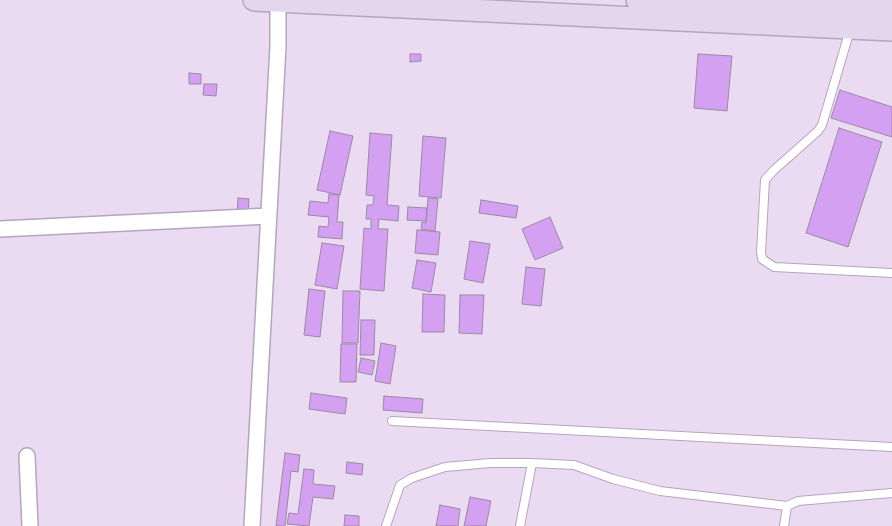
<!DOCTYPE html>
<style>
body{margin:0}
canvas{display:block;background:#eadbf3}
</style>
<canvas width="892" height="526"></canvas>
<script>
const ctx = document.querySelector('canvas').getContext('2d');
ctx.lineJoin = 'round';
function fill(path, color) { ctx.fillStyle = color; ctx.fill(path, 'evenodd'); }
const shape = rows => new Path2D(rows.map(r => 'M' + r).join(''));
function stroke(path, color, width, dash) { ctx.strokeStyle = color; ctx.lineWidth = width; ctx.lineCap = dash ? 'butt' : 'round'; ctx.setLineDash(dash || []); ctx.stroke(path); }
const building = shape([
 [410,54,421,54,421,61,410,62,410,54],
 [698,54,732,56,727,111,694,108,698,54],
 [189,73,201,74,201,84,189,84,189,73],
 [204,84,217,84,216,96,203,95,204,84],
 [840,90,892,107,892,137,831,118,840,90],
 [839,128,882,142,848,247,806,233,839,128],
 [330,131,353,136,340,195,317,190,330,131],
 [370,133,392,135,387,205,399,206,398,221,379,219,378,229,388,229,384,291,360,289,364,228,371,229,371,219,366,219,367,205,373,205,374,196,366,195,370,133],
 [423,136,446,138,441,198,419,196,423,136],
 [329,194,339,195,337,222,343,222,342,239,318,237,319,226,328,227,329,217,308,215,310,201,328,203,329,194],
 [238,198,249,199,248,217,237,216,238,198],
 [428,198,438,199,435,231,421,229,422,222,426,223,428,198],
 [481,200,518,206,516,218,479,213,481,200],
 [408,207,427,208,426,221,407,220,408,207],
 [550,217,563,248,535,260,522,229,550,217],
 [417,230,440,232,438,255,415,253,417,230],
 [470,241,490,244,483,283,464,279,470,241],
 [322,243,344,246,337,289,315,285,322,243],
 [417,260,436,263,431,292,412,288,417,260],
 [526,267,545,269,541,306,522,304,526,267],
 [309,289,325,291,320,337,304,335,309,289],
 [343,291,360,291,358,343,342,343,343,291],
 [423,294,445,295,444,332,422,332,423,294],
 [460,295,484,295,482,334,459,333,460,295],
 [361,320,375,320,374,355,360,355,361,320],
 [381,343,396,346,390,384,375,381,381,343],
 [341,344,357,344,356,382,340,382,341,344],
 [361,358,375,361,372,375,358,372,361,358],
 [311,393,347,398,345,414,309,409,311,393],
 [384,396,423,399,422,413,383,410,384,396],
 [285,453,300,455,298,472,291,471,285,526,276,526,285,453],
 [347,462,363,464,362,475,346,473,347,462],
 [304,469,314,470,313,484,335,486,333,499,313,497,309,526,287,524,289,513,298,514,304,469],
 [470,497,491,501,486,526,464,526,470,497],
 [440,505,460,509,458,526,436,526,440,505],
 [345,515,359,516,359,526,344,526,345,515]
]);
fill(building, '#d4a0f2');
stroke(building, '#998ba1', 1);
const lane = shape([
 [850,30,822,125,818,131,774,170,765,180,761,252,762,259,774,267,892,273],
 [392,421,892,447],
 [386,526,400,485,412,478,445,467,490,463,532,463,574,465,613,479,660,491,787,506],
 [520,526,532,463],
 [784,526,787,506,798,501,892,493]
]);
const street = shape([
 [0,229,269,216],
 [27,456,30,526],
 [252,526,278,46,278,1]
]);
const secondary = shape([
 [254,0,892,30],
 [637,0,892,10]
]);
stroke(lane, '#b4a6bd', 10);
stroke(street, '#b4a6bd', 18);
stroke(secondary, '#b4a6bd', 24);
stroke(lane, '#fff', 8);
stroke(street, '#fff', 15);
stroke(secondary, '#e4d6ec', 21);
</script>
